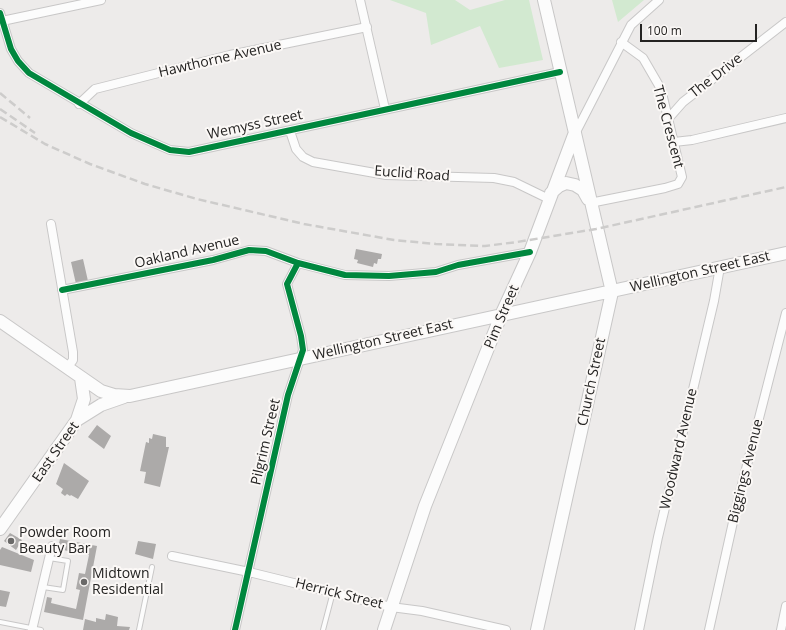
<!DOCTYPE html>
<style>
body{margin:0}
#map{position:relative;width:786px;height:630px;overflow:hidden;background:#edebea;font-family:"Open Sans",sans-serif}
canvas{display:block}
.scale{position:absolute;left:640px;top:24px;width:117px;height:18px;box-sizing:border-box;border:2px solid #242322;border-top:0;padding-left:5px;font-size:12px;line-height:14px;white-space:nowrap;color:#242322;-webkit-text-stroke:3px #fbf8f6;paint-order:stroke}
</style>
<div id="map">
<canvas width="786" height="630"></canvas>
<div class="scale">100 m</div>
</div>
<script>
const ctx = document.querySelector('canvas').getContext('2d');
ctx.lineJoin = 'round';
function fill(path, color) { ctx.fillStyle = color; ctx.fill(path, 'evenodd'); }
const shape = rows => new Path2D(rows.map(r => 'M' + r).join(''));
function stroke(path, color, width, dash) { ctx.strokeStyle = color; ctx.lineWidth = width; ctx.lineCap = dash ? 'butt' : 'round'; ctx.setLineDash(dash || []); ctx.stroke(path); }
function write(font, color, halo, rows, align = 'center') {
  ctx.font = font + ' "Open Sans",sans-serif'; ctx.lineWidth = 4; ctx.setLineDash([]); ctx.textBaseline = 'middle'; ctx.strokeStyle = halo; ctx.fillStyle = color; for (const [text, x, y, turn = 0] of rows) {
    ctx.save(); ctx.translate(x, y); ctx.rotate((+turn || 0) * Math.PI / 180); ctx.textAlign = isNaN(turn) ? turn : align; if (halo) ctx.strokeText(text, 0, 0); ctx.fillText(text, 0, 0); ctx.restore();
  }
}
fill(shape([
 [390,0,455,0,470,10,505,0,529,0,543,60,499,68,480,26,431,45,426,13],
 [612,0,644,0,618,22]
]), '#d2e9d0');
fill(shape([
 [356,249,382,254,381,259,378,259,377,264,374,263,373,267,357,263,358,260,354,259],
 [83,259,88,281,76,284,71,262],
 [97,425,111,436,104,449,88,437],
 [153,434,166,437,166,447,169,447,160,487,144,483,146,472,140,471,146,442,149,443,149,438,152,439],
 [64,463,89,481,78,499,71,495,70,496,67,494,65,496,61,493,63,489,56,484],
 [10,533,22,540,16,550,4,541],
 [60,539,97,546,83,620,44,612,47,597,52,598,51,603,76,609,80,590,76,589,79,573,85,574,89,555,63,550,62,553,57,552],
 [138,541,156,544,153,559,135,554],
 [2,547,34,560,31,572,0,565,0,550],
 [0,590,10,592,6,607,0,606],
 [106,614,118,617,117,626,130,627,129,630,83,630,85,619,96,622,96,618,105,620]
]), '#acaaa9');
const lane = shape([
 [43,587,63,590,68,561,49,558],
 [0,622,41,630],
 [139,630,152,567],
 [323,630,333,592]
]);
const street = shape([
 [360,0,385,109],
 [0,13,11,49,18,61,29,73,131,133,170,150,189,152,560,72],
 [2,21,101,0],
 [79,104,95,89,230,55,367,27],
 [668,119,683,102,786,22],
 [290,131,296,149,303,157,313,162,386,175,494,178,514,182,549,199],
 [575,134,631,25,659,0],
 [674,142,692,140,786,118],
 [590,203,665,188,678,184,682,177,661,89,643,58,621,42],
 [51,224,73,352,73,360,67,368],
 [62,290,213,260,249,250,266,251,298,263,345,275,389,276,436,272,458,265,530,252],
 [172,556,249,572,391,607,422,611,506,630],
 [32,630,52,546],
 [235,630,288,395,303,350,301,336,287,284,298,263],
 [639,630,658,537,714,301,720,267],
 [709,630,737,504,786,313],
 [781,630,786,606]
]);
const secondary = shape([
 [551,193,559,186,566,183,575,185,583,190,588,199],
 [0,321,101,391,114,395,130,396,786,253],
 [77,420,84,399,81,378],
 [0,529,77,420,101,405,124,397],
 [384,630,425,506,502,313,530,252,574,135],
 [537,630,612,292,544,0]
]);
stroke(lane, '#c8c7c7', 6);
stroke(street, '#c8c7c7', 10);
stroke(secondary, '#c8c7c7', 14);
stroke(lane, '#fcfcfc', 4);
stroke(street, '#fcfcfc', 8);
stroke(secondary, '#fcfcfc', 12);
stroke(shape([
 [0,93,30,118],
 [0,109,35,133],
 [0,117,45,144,90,164,145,184,197,199,304,224,394,240,436,244,485,246,517,242,596,229,786,187]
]), '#cdcccb', 2.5, [8, 4]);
stroke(shape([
 [0,13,11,49,18,61,29,73,131,133,170,150,189,152,560,72],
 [62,290,213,260,249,250,266,251,298,263,345,275,389,276,436,272,458,265,530,252],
 [235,630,288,395,303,350,301,336,287,284,298,263]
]), '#00873e', 6);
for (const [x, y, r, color] of [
 [11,541,4,"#6a6968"],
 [84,582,4,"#6a6968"]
]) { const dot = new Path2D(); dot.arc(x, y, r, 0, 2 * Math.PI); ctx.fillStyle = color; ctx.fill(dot); stroke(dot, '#fbf8f6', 1.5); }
write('14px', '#242322', '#fbf8f6', [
 ["Hawthorne Avenue",220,59,-13],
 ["The Drive",716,76,-38],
 ["Wemyss Street",255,125,-12],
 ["The Crescent",668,127,75],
 ["Euclid Road",412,174,4],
 ["Oakland Avenue",187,252,-13],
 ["Wellington Street East",700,272,-13],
 ["Pim Street",502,317,-67],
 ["Wellington Street East",383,340,-13],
 ["Church Street",592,382,-78],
 ["Pilgrim Street",266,442,-77],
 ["Woodward Avenue",679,449,-77],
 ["East Street",56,452,-55],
 ["Biggings Avenue",746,471,-76],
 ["Herrick Street",339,594,14]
]);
write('14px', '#242322', '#fbf8f6', [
 ["Powder Room",19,533],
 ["Beauty Bar",19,549],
 ["Midtown",92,574],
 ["Residential",92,590]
], 'left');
</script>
